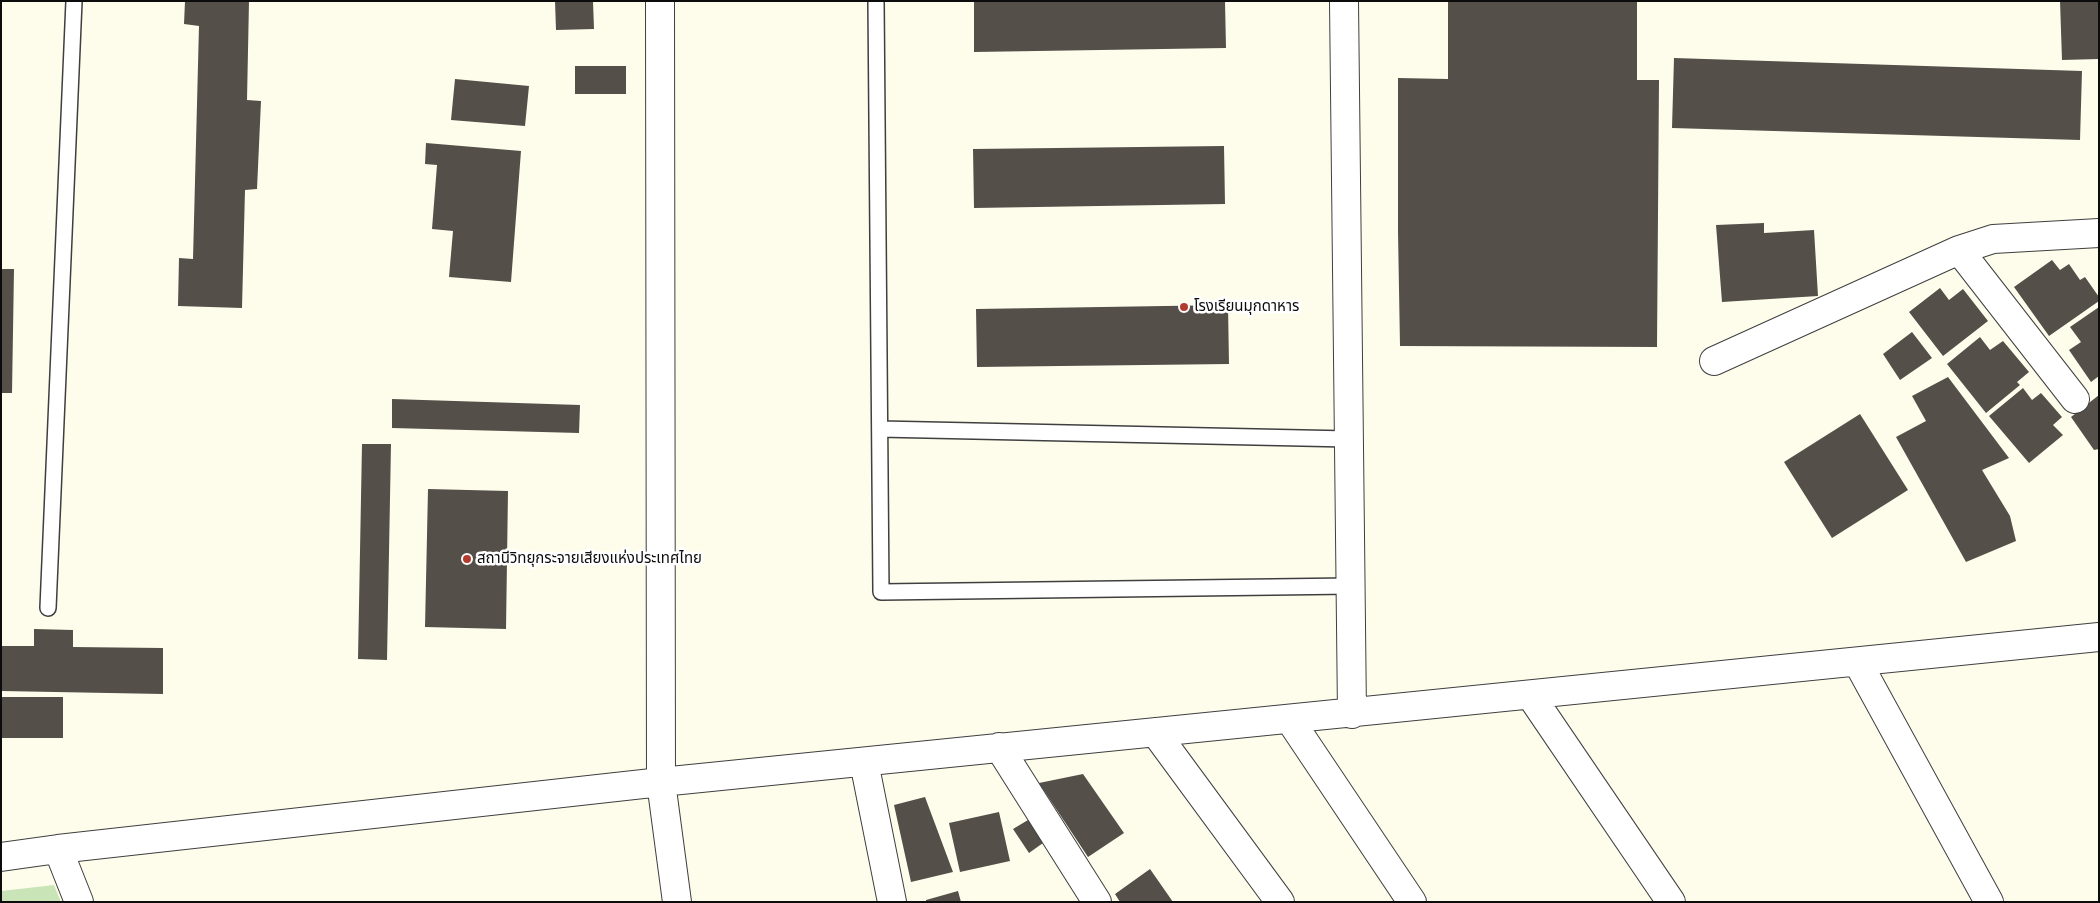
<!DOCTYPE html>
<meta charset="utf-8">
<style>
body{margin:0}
#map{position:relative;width:2100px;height:903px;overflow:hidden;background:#fefdec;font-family:"PT Serif",serif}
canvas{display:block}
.frame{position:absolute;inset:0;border:2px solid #0c0c0c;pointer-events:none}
</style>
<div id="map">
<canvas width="2100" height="903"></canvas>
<div class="frame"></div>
</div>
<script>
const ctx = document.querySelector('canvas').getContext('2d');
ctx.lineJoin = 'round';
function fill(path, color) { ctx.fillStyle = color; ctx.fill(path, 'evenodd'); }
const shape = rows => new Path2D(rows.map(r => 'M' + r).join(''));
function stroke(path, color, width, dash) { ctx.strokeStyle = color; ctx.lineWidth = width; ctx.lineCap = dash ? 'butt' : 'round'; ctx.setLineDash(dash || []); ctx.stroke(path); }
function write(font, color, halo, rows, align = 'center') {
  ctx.font = font + ' "PT Serif","Noto Sans Thai",serif'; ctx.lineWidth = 5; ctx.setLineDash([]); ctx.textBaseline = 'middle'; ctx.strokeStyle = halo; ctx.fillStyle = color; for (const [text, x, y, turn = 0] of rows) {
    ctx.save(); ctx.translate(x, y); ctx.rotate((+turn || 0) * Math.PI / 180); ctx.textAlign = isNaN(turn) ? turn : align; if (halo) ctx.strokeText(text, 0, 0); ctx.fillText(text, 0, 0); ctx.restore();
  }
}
fill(shape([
 [54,885,61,902,1,902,1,891]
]), '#c9e5b8');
fill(shape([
 [185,1,249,1,247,100,261,101,257,189,245,190,242,308,178,306,179,258,193,259,199,26,184,24],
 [555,1,593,1,594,29,556,30],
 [974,1,1225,1,1226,48,974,52],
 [1448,1,1637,1,1637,80,1659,80,1657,347,1400,346,1398,232,1398,78,1448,79],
 [2060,1,2099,1,2099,59,2062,60],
 [1674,58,2082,71,2080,140,1672,128],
 [575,66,626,66,626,94,575,94],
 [455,79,529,86,525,126,451,120],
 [426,143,521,151,511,282,449,277,453,231,432,229,437,165,425,164],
 [1224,146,1225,204,974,208,973,149],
 [1764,223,1764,233,1814,230,1818,296,1722,302,1716,225],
 [2052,260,2060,270,2069,264,2080,280,2085,277,2099,297,2099,301,2049,336,2014,287],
 [1,269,14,269,12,393,1,393],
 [1940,288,1949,300,1963,289,1988,321,1943,356,1909,312],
 [1228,305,1229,364,977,367,976,309],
 [2099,307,2099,376,2091,382,2069,350,2081,342,2070,327],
 [1912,332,1932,358,1900,380,1883,354],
 [1980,337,1990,350,2003,341,2029,372,2017,382,2020,385,1986,413,1947,364],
 [1948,377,2009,458,1982,470,2010,516,2016,541,1966,562,1896,437,1926,421,1912,396],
 [2023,388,2032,400,2041,393,2062,417,2053,425,2063,435,2029,463,1989,416],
 [2099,395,2099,449,2094,450,2071,417],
 [392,399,580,405,579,433,392,428],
 [1860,414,1908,490,1832,538,1784,462],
 [362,444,391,444,387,660,358,659],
 [428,489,508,491,506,629,425,627],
 [34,629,73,630,73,647,163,648,163,694,1,691,1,646,34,646],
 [1,697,63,697,63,738,1,738],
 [1083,774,1124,833,1088,857,1039,783],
 [925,797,953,872,911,882,894,805],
 [999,812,1010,861,960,872,949,823],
 [1028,820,1043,843,1029,853,1013,829],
 [1150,869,1173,902,1120,902,1115,894],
 [958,891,961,902,926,902,926,900]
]), '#544f49');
const service = shape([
 [876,1,881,592,1351,586],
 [880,429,1349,439],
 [48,608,74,1]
]);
const minor = shape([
 [660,1,661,782,677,902],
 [1344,1,1352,714],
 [1959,250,2075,399],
 [1714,361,1959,250,1993,239,2099,233],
 [1858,663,1989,902],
 [1531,696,1671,902],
 [1290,720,1412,902],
 [1155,732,1280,902],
 [999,747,1097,902],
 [864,762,892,902],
 [58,849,79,902],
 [1,857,58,849,661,782,2099,637]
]);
stroke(service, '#3f3f3f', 18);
stroke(minor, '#3f3f3f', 30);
stroke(service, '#fff', 15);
stroke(minor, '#fff', 28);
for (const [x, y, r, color] of [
 [1184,307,5,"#b23b2e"],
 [467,559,5,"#b23b2e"]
]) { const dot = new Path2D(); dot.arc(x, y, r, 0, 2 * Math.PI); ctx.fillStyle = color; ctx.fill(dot); stroke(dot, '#fff', 2); }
write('15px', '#0c0c0c', '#fff', [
 ["โรงเรียนมุกดาหาร",1194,307],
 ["สถานีวิทยุกระจายเสียงแห่งประเทศไทย",477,559]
], 'left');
</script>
